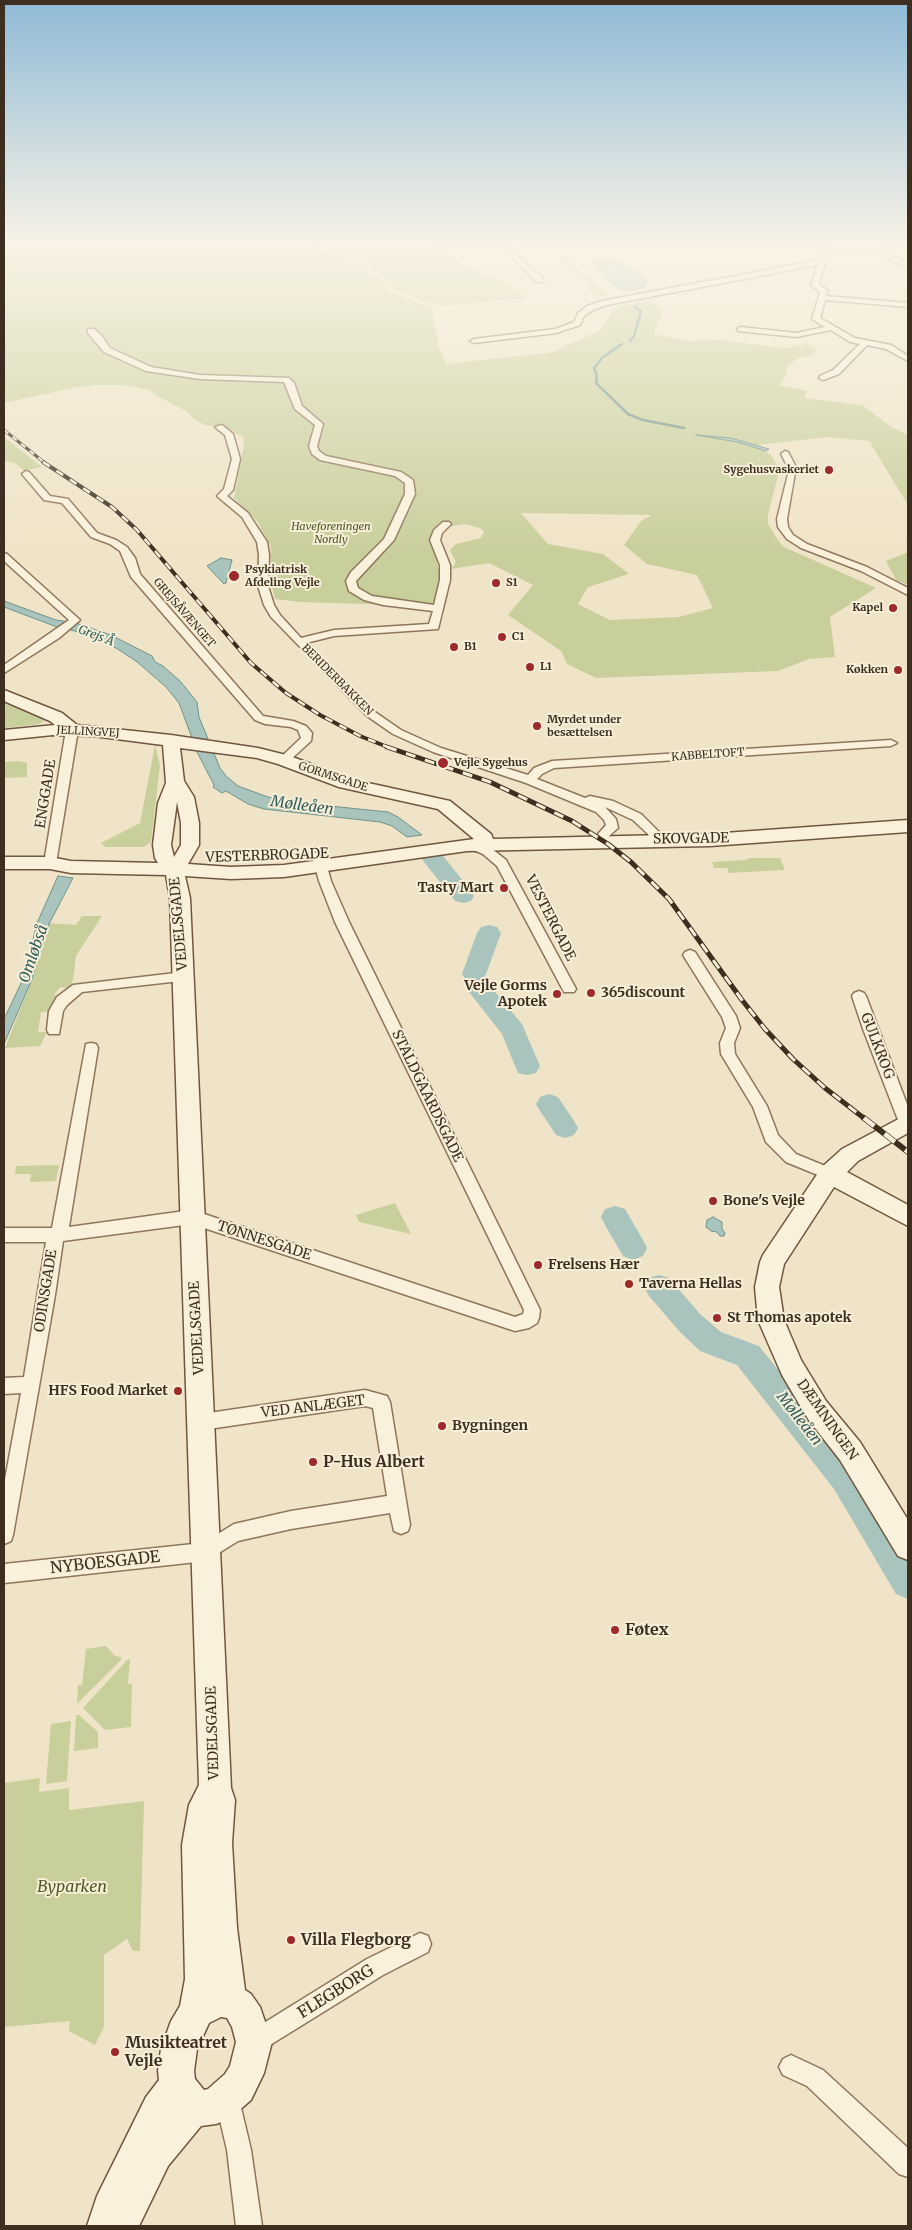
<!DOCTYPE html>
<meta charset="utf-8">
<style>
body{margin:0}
#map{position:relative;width:912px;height:2230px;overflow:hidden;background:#f0e4c8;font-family:Merriweather,serif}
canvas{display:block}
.frame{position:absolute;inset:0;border:5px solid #3d2e20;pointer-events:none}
</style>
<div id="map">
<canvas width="912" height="2230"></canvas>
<div class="frame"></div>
</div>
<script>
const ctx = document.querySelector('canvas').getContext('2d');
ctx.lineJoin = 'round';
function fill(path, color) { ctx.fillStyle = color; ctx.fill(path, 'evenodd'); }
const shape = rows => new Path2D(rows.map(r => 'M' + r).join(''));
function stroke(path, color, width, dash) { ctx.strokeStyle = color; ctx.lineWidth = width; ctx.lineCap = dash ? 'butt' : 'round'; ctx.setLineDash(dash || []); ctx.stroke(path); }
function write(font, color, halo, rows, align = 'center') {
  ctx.font = font + ' Merriweather,serif'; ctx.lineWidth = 4; ctx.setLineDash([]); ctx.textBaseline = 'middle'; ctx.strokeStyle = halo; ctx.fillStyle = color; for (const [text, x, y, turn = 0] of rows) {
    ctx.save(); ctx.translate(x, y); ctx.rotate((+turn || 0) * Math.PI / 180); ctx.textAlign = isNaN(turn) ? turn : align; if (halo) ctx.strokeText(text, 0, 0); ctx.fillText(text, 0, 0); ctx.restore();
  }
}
fill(shape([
 [4,243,300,243,365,268,380,279,390,292,431,307,439,347,446,364,555,352,564,346,600,331,614,308,651,300,663,311,654,334,692,342,709,339,786,348,807,344,818,350,811,356,798,358,787,367,785,376,779,385,807,391,804,398,862,405,893,428,908,435,908,505,869,441,828,437,756,445,771,455,778,466,778,476,768,514,768,524,777,539,784,547,876,588,830,617,835,657,809,659,778,671,596,678,567,664,561,651,508,615,533,585,489,563,451,569,432,606,300,602,275,599,271,582,271,547,257,521,234,498,244,445,243,437,225,428,205,425,196,420,184,410,159,397,149,390,124,385,99,385,77,387,4,403],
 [521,513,652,515,641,521,624,545,647,564,697,575,713,608,679,617,610,620,578,604,588,587,629,574,603,554,548,544],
 [465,524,480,528,484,532,481,538,456,544,450,550,456,562,451,569,438,569,437,557,441,528],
 [307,243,418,243,443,252,465,265,512,286,528,298,439,306,396,291,376,271,367,266],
 [562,255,565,257,610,297,593,295,585,281,565,265,557,256],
 [4,437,42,467,24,471,15,463,4,461],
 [908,552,908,585,896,580,886,561],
 [9,704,46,719,40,724,4,728,4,705],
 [155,745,160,765,151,842,144,847,105,847,101,843,140,823],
 [18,761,27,763,27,777,4,778,4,762],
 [749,858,780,858,785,870,729,873,727,868,714,868,712,862,745,860],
 [82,916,102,916,76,956,73,980,69,988,60,987,54,995,61,997,50,1011,41,1012,38,1032,47,1032,40,1046,5,1048,32,979,49,923,76,925],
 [59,1165,56,1181,30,1182,31,1174,15,1174,16,1166],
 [395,1203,411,1234,359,1222,356,1215],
 [106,1646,115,1656,121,1657,121,1660,77,1704,78,1685,82,1685,86,1649],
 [128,1659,130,1660,128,1684,132,1684,131,1727,105,1730,83,1708],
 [76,1715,79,1715,98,1732,98,1748,74,1751],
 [71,1721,67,1781,46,1784,51,1724],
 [40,1778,39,1792,69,1788,69,1810,144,1801,140,1951,133,1951,127,1939,104,1955,104,2027,95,2045,69,2031,70,2021,4,2027,4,1783]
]), '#c9cf9b');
const water = shape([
 [603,258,621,263,636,272,646,280,645,286,635,290,621,290,610,282,594,262,603,258],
 [696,435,731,438,769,449,766,451,737,442,696,435],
 [221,558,232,560,226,583,224,584,207,566,221,558],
 [4,601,56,620,76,623,111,635,152,656,155,662,163,666,180,681,197,702,199,717,220,768,226,776,238,786,268,797,291,802,388,812,398,817,422,835,407,837,392,826,380,822,264,809,248,804,226,791,222,793,213,787,214,785,198,754,179,703,166,687,136,661,116,648,75,631,57,627,4,607,4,601],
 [58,876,73,878,49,924,32,979,4,1044,4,1019,23,979,37,923,58,876],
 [713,1217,722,1222,722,1229,725,1233,724,1236,720,1236,717,1232,711,1231,706,1227,707,1220,713,1217]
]);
fill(water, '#a9c4bc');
stroke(water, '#6f938a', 1);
stroke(shape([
 [630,341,634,336,641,311,635,307],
 [622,344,603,357,594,368,597,376,596,383,628,414,643,420,684,428]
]), '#6f938a', 2.5);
fill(shape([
 [432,850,440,852,471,891,474,896,471,901,463,903,455,901,424,862,421,857,424,852,432,850],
 [489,925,497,927,501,933,486,974,482,980,474,982,466,980,462,974,477,933,481,927,489,925],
 [481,983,490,986,522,1024,540,1066,536,1073,527,1075,518,1073,502,1034,469,992,472,986,481,983],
 [549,1094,558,1097,574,1121,578,1128,574,1135,565,1138,556,1135,540,1111,536,1104,540,1097,549,1094],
 [615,1206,625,1209,643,1240,647,1248,643,1256,633,1260,623,1256,605,1225,601,1217,605,1209,615,1206],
 [659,1275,669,1278,700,1314,721,1332,759,1346,856,1467,908,1551,908,1599,896,1594,834,1489,737,1365,700,1351,680,1332,649,1296,644,1287,649,1278,659,1275]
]), '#a9c4bc');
const street = shape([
 [515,243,522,243,518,248,518,256,543,278,543,282,537,282,513,258,512,248,515,243],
 [859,243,872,243,868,245,908,263,908,267,860,247,828,253,819,284,828,291,826,296,908,303,908,307,825,300,820,318,855,338,891,345,908,356,908,361,886,349,867,345,839,374,823,380,819,378,820,376,833,370,860,344,850,342,831,330,796,337,738,331,737,329,741,327,796,333,825,327,812,319,820,292,811,285,818,265,607,305,593,310,584,316,580,325,556,333,474,343,470,341,474,339,555,329,574,322,578,313,587,306,602,301,819,260,823,251,859,243],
 [88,329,94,329,101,335,110,348,151,367,200,375,289,378,294,383,302,406,323,424,317,446,319,451,326,456,401,472,413,480,415,494,394,540,356,581,358,588,372,596,434,605,440,580,440,565,430,540,434,530,443,522,449,522,451,524,442,533,440,540,450,565,450,580,438,629,334,636,306,643,375,712,401,730,441,748,528,775,534,768,552,761,891,740,897,743,891,746,554,768,542,774,537,779,585,798,590,796,613,801,641,814,660,833,662,840,656,844,652,843,648,834,633,820,605,807,616,819,618,828,608,837,600,837,598,834,606,825,604,820,596,812,526,783,433,752,393,734,367,716,271,617,264,605,258,586,259,555,257,542,242,517,217,496,224,489,232,459,225,435,215,427,222,425,233,434,240,459,233,490,227,496,248,513,267,542,269,555,268,586,274,605,280,615,301,638,334,630,429,624,433,611,383,605,364,600,349,591,346,581,351,572,384,539,405,494,405,483,395,476,320,460,312,454,309,446,315,425,295,409,284,382,200,379,146,371,104,352,88,333,88,329],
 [785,451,788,452,796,467,787,519,788,527,793,535,807,544,867,567,908,588,908,595,861,571,801,548,787,539,778,527,777,519,788,474,788,467,781,454,785,451],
 [26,471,29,472,50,496,68,499,97,533,116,540,127,547,135,558,140,574,263,716,293,721,306,726,312,733,311,741,288,762,280,762,278,760,280,758,301,738,298,730,291,727,265,724,255,720,131,577,120,551,110,544,91,537,62,503,44,500,22,474,26,471],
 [4,553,7,554,80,620,59,638,4,673,4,665,69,620,4,561,4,553],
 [72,727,78,730,56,863,50,867,44,863,66,730,72,727],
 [473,841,491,848,506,860,576,989,574,992,564,992,497,866,483,854,469,848,467,845,469,842,473,841],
 [318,851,324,855,331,881,349,922,540,1310,539,1318,537,1323,529,1328,515,1331,192,1224,63,1241,55,1295,13,1535,11,1541,4,1544,4,1485,21,1393,4,1394,4,1378,24,1377,46,1242,4,1242,4,1228,52,1228,86,1044,91,1043,96,1044,98,1048,69,1227,192,1210,515,1317,523,1314,524,1310,335,922,319,881,312,855,318,851],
 [690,950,695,952,736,1016,740,1028,734,1043,735,1054,767,1106,778,1135,796,1154,835,1170,838,1174,835,1178,830,1180,786,1162,766,1142,753,1107,721,1054,720,1043,726,1028,722,1017,683,955,685,952,690,950],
 [184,972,189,974,191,977,189,980,82,992,67,1005,63,1011,59,1034,49,1034,47,1030,49,1011,57,997,73,985,184,972],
 [859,991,864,993,866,996,908,1107,908,1131,903,1129,900,1125,863,1029,852,996,854,993,859,991],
 [365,1390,387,1396,390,1402,410,1525,408,1531,401,1534,394,1531,390,1513,291,1529,238,1541,206,1561,4,1583,4,1564,203,1543,234,1524,291,1511,387,1496,373,1408,365,1406,202,1430,196,1428,193,1422,196,1416,202,1414,365,1390],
 [420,1933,428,1936,431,1944,428,1952,383,1975,262,2050,254,2054,246,2050,242,2042,246,2034,367,1959,420,1933],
 [791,2055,823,2070,908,2148,908,2177,899,2174,807,2086,783,2075,779,2067,783,2059,791,2055],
 [227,2087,236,2090,239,2099,251,2150,262,2226,236,2226,227,2150,215,2099,218,2090,227,2087]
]);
const secondary = shape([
 [4,690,62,713,77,725,171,735,258,748,290,756,350,779,450,801,491,834,493,839,710,834,908,820,908,832,710,846,467,851,284,877,231,879,185,876,190,898,231,1788,235,1800,232,1843,237,1928,245,1990,251,1994,260,2007,272,2042,264,2073,251,2100,229,2119,216,2124,201,2126,168,2166,139,2226,87,2226,97,2196,146,2097,159,2080,158,2071,161,2049,171,2021,180,2006,185,1979,182,1845,189,1805,199,1785,170,898,166,875,71,873,50,869,4,869,4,857,50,857,71,861,158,863,155,858,153,845,158,803,166,783,163,745,93,736,53,735,4,740,4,730,55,725,50,721,4,701,4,690],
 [180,748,257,758,278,764,339,787,438,809,474,839,284,865,231,867,188,864,199,845,199,823,194,797,184,781,180,748],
 [177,802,181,823,181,845,174,857,171,845,177,802],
 [221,2017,227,2018,232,2027,236,2042,230,2066,225,2074,208,2089,204,2090,195,2079,194,2071,197,2049,209,2023,221,2017],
 [908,1114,908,1133,858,1161,847,1172,908,1205,908,1226,834,1187,784,1264,779,1287,784,1320,801,1360,826,1401,860,1442,908,1520,908,1560,898,1556,840,1460,808,1419,782,1375,758,1320,755,1287,760,1262,763,1255,822,1167,842,1149,908,1114]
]);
stroke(street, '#8d765c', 3);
stroke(secondary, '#6f573f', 3);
fill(street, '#faf1dc');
fill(secondary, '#faf1dc');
const railFar3 = shape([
 [4,430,45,463]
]);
const railFar2 = shape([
 [43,462,112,507,137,530,251,663,286,693,320,715,360,736,390,748]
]);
const railFar1 = shape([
 [387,747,490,782,572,821,608,844,631,862,669,899,742,1000,765,1029,793,1059,825,1088,865,1119]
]);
const rail = shape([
 [864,1118,908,1152]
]);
stroke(railFar3, '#3d2e20', 3);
stroke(railFar2, '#3d2e20', 4);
stroke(railFar1, '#3d2e20', 5);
stroke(rail, '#3d2e20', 6);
stroke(railFar3, '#f7eed8', 2, [5.5]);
stroke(railFar2, '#f7eed8', 2.5, [8]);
stroke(railFar1, '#f7eed8', 3, [10]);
stroke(rail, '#f7eed8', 4.5, [13]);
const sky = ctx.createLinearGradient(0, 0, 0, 555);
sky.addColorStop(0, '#8fbad6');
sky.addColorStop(0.44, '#f8f3e6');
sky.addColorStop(1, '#f8f3e600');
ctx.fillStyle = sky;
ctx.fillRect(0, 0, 912, 555);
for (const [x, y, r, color] of [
 [829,470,5,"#9e2a2b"],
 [234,576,6,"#9e2a2b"],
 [496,583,5,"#9e2a2b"],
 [893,608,5,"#9e2a2b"],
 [502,637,5,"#9e2a2b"],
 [454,647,5,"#9e2a2b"],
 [530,667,5,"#9e2a2b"],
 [898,670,5,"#9e2a2b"],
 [537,726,5,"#9e2a2b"],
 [443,763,6,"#9e2a2b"],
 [504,888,5,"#9e2a2b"],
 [591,993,5,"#9e2a2b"],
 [557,994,5,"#9e2a2b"],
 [713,1201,5,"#9e2a2b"],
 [538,1265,5,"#9e2a2b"],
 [629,1284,5,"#9e2a2b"],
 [717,1318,5,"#9e2a2b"],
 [178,1391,5,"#9e2a2b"],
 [442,1426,5,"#9e2a2b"],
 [313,1462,5,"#9e2a2b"],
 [615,1630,5,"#9e2a2b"],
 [291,1940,5,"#9e2a2b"],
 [115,2052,5,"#9e2a2b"]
]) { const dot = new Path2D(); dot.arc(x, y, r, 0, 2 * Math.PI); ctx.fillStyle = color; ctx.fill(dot); stroke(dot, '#f7eed8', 2); }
write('bold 11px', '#3d2e20', '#f7eed8', [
 ["Sygehusvaskeriet",819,470,"right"],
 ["Psykiatrisk",245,570],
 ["Afdeling Vejle",245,583],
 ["S1",506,583],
 ["Kapel",883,608,"right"],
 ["C1",512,637],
 ["B1",464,647],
 ["L1",540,667],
 ["Køkken",888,670,"right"],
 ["Myrdet under",547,720],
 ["besættelsen",547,733],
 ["Vejle Sygehus",454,763]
], 'left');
write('italic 11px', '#4d5a26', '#f7eed8', [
 ["Haveforeningen",331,527],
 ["Nordly",331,540]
]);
write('11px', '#3d2e20', '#f7eed8', [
 ["GREJSÅVÆNGET",184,613,49],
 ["BERIDERBAKKEN",337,680,45],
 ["JELLINGVEJ",88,732,3],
 ["KABBELTOFT",708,755,-4],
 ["GORMSGADE",333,777,18]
]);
write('italic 12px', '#2f5d5a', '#f7eed8', [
 ["Grejs Å",96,636,21]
]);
write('14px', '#3d2e20', '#f7eed8', [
 ["ENGGADE",46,794,-81],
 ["SKOVGADE",691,839,-1],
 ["VESTERBROGADE",267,856,-2],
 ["VESTERGADE",550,918,63],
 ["VEDELSGADE",179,924,-95],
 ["GULKROG",877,1046,69],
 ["STALDGAARDSGADE",427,1096,64],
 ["TØNNESGADE",264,1241,18],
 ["ODINSGADE",46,1291,-81],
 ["VEDELSGADE",197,1328,-93],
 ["VED ANLÆGET",313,1407,-7],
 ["DÆMNINGEN",827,1420,55],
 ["VEDELSGADE",213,1733,-92]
]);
write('bold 14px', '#3d2e20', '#f7eed8', [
 ["Tasty Mart",494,888,"right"],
 ["Vejle Gorms",547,986,"right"],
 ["Apotek",547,1002,"right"],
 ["365discount",601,993],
 ["Bone's Vejle",723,1201],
 ["Frelsens Hær",548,1265],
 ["Taverna Hellas",639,1284],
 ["St Thomas apotek",727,1318],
 ["HFS Food Market",168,1391,"right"],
 ["Bygningen",452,1426]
], 'left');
write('italic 15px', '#2f5d5a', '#f7eed8', [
 ["Mølleåen",302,806,8],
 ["Omløbså",34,954,-71],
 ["Mølleåen",799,1419,52]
]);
write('bold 16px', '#3d2e20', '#f7eed8', [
 ["P-Hus Albert",323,1462],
 ["Føtex",625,1630],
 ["Villa Flegborg",301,1940],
 ["Musikteatret",125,2043],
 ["Vejle",125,2061]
], 'left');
write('16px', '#3d2e20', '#f7eed8', [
 ["NYBOESGADE",105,1563,-6],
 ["FLEGBORG",336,1992,-32]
]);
write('italic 16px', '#4d5a26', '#f7eed8', [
 ["Byparken",72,1887]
]);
</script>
